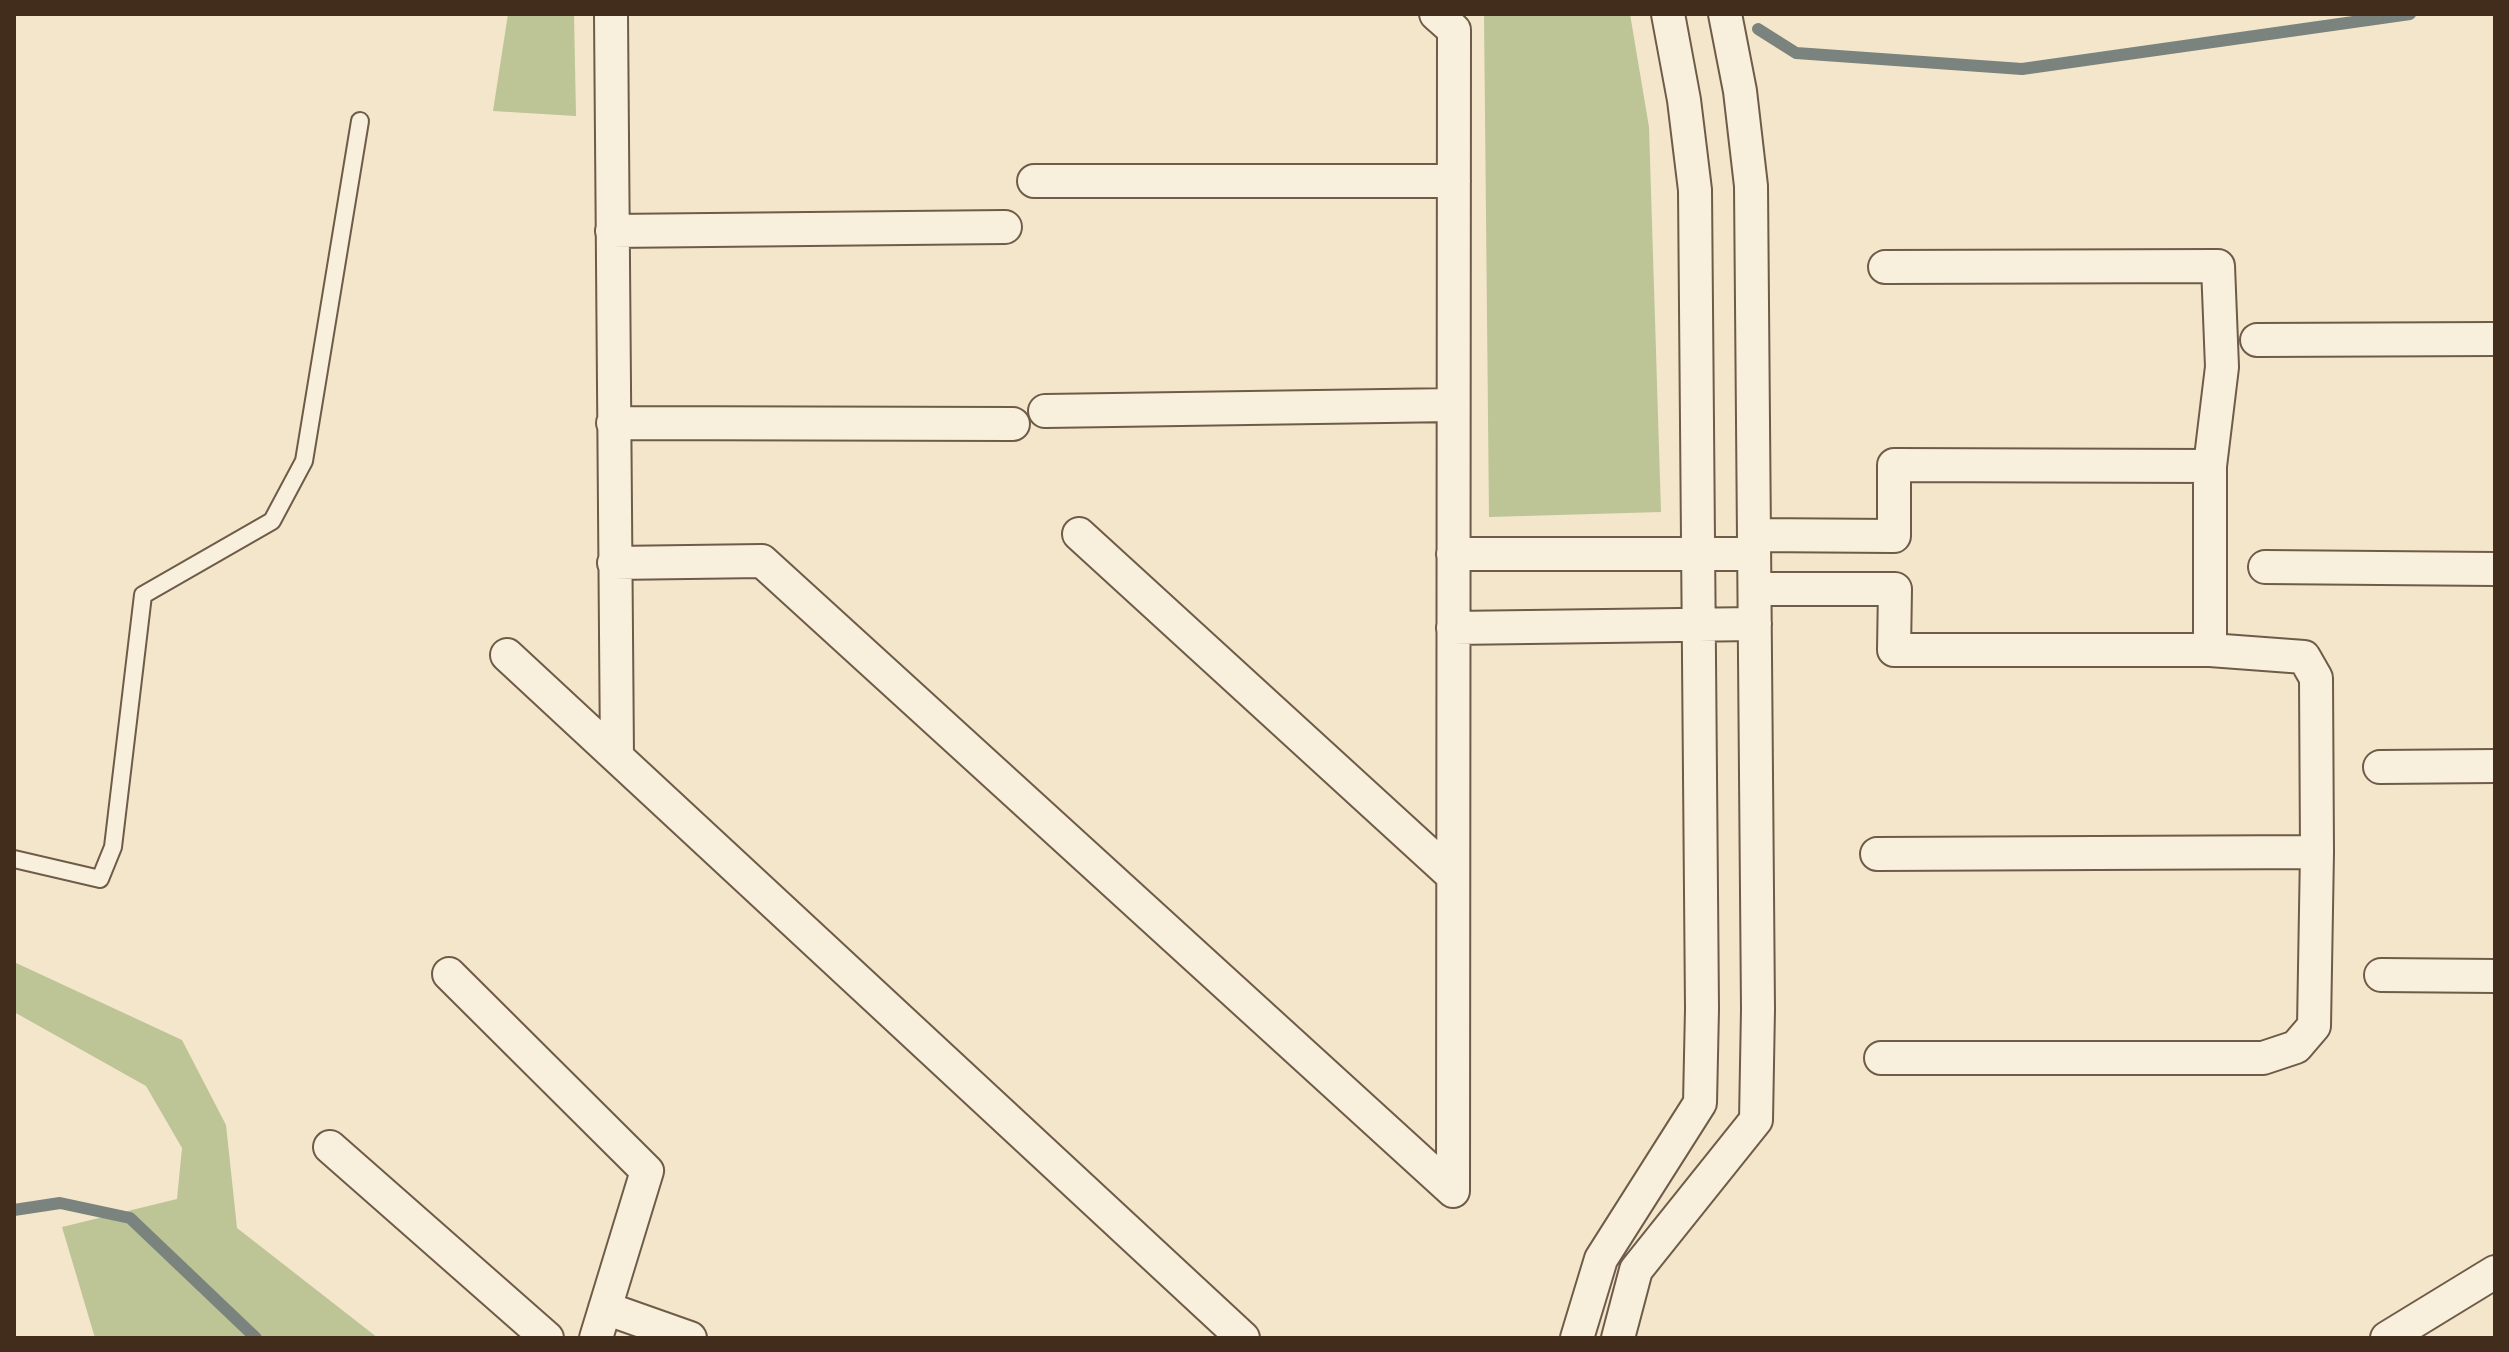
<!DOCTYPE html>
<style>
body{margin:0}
#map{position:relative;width:2509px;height:1352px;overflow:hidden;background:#f4e6ca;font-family:Alegreya,serif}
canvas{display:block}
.frame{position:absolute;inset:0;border:16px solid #422d1d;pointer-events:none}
</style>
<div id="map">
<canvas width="2509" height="1352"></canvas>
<div class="frame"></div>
</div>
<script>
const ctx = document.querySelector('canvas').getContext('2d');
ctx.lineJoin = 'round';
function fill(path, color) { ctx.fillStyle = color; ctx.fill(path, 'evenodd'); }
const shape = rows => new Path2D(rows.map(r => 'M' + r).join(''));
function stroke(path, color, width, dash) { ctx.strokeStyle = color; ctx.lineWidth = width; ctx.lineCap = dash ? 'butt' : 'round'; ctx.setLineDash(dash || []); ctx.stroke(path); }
fill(shape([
 [508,14,574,14,576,116,493,111],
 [1484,14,1630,14,1649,127,1661,512,1489,517],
 [14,962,182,1040,226,1125,237,1228,378,1338,95,1338,62,1227,177,1199,182,1148,146,1086,14,1012]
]), '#bdc496');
stroke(shape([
 [1758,29,1796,53,2022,69,2410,14],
 [14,1210,60,1203,130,1218,256,1338]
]), '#7a837e', 12);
const service = shape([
 [14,859,100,879,113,847,143,595,272,521,304,461,360,121]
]);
const minor = shape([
 [611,14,617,757],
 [1436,14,1454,30,1453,1191],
 [1034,181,1454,181],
 [612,231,1005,227],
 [1885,267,2218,266,2222,367,2210,466],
 [2257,340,2495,339],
 [1045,411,1453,405],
 [613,423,1013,424],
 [1079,534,1453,876],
 [1754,535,1894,536,1894,465,2210,466,2210,650,1894,650,1895,589,1755,589],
 [1453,554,1754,554],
 [614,563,762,561,1453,1191],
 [2265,567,2495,569],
 [1453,628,1755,624],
 [507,655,1243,1338],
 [2380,767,2495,766],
 [1877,854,2317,852],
 [449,974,647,1171,596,1338],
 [2381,975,2495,976],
 [1881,1058,2263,1058,2296,1047,2314,1026,2317,852,2316,678,2304,657,2210,650],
 [330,1147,547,1338],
 [605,1308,690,1338],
 [1577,1338,1601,1259,1700,1103,1702,1009,1695,190,1684,100,1668,14],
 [1618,1338,1636,1270,1756,1120,1758,1009,1751,186,1740,91,1725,14],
 [2387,1338,2495,1272]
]);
stroke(service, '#6e5b48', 20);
stroke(minor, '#6e5b48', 36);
stroke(service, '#f8efdd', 16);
stroke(minor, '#f8efdd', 32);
</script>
